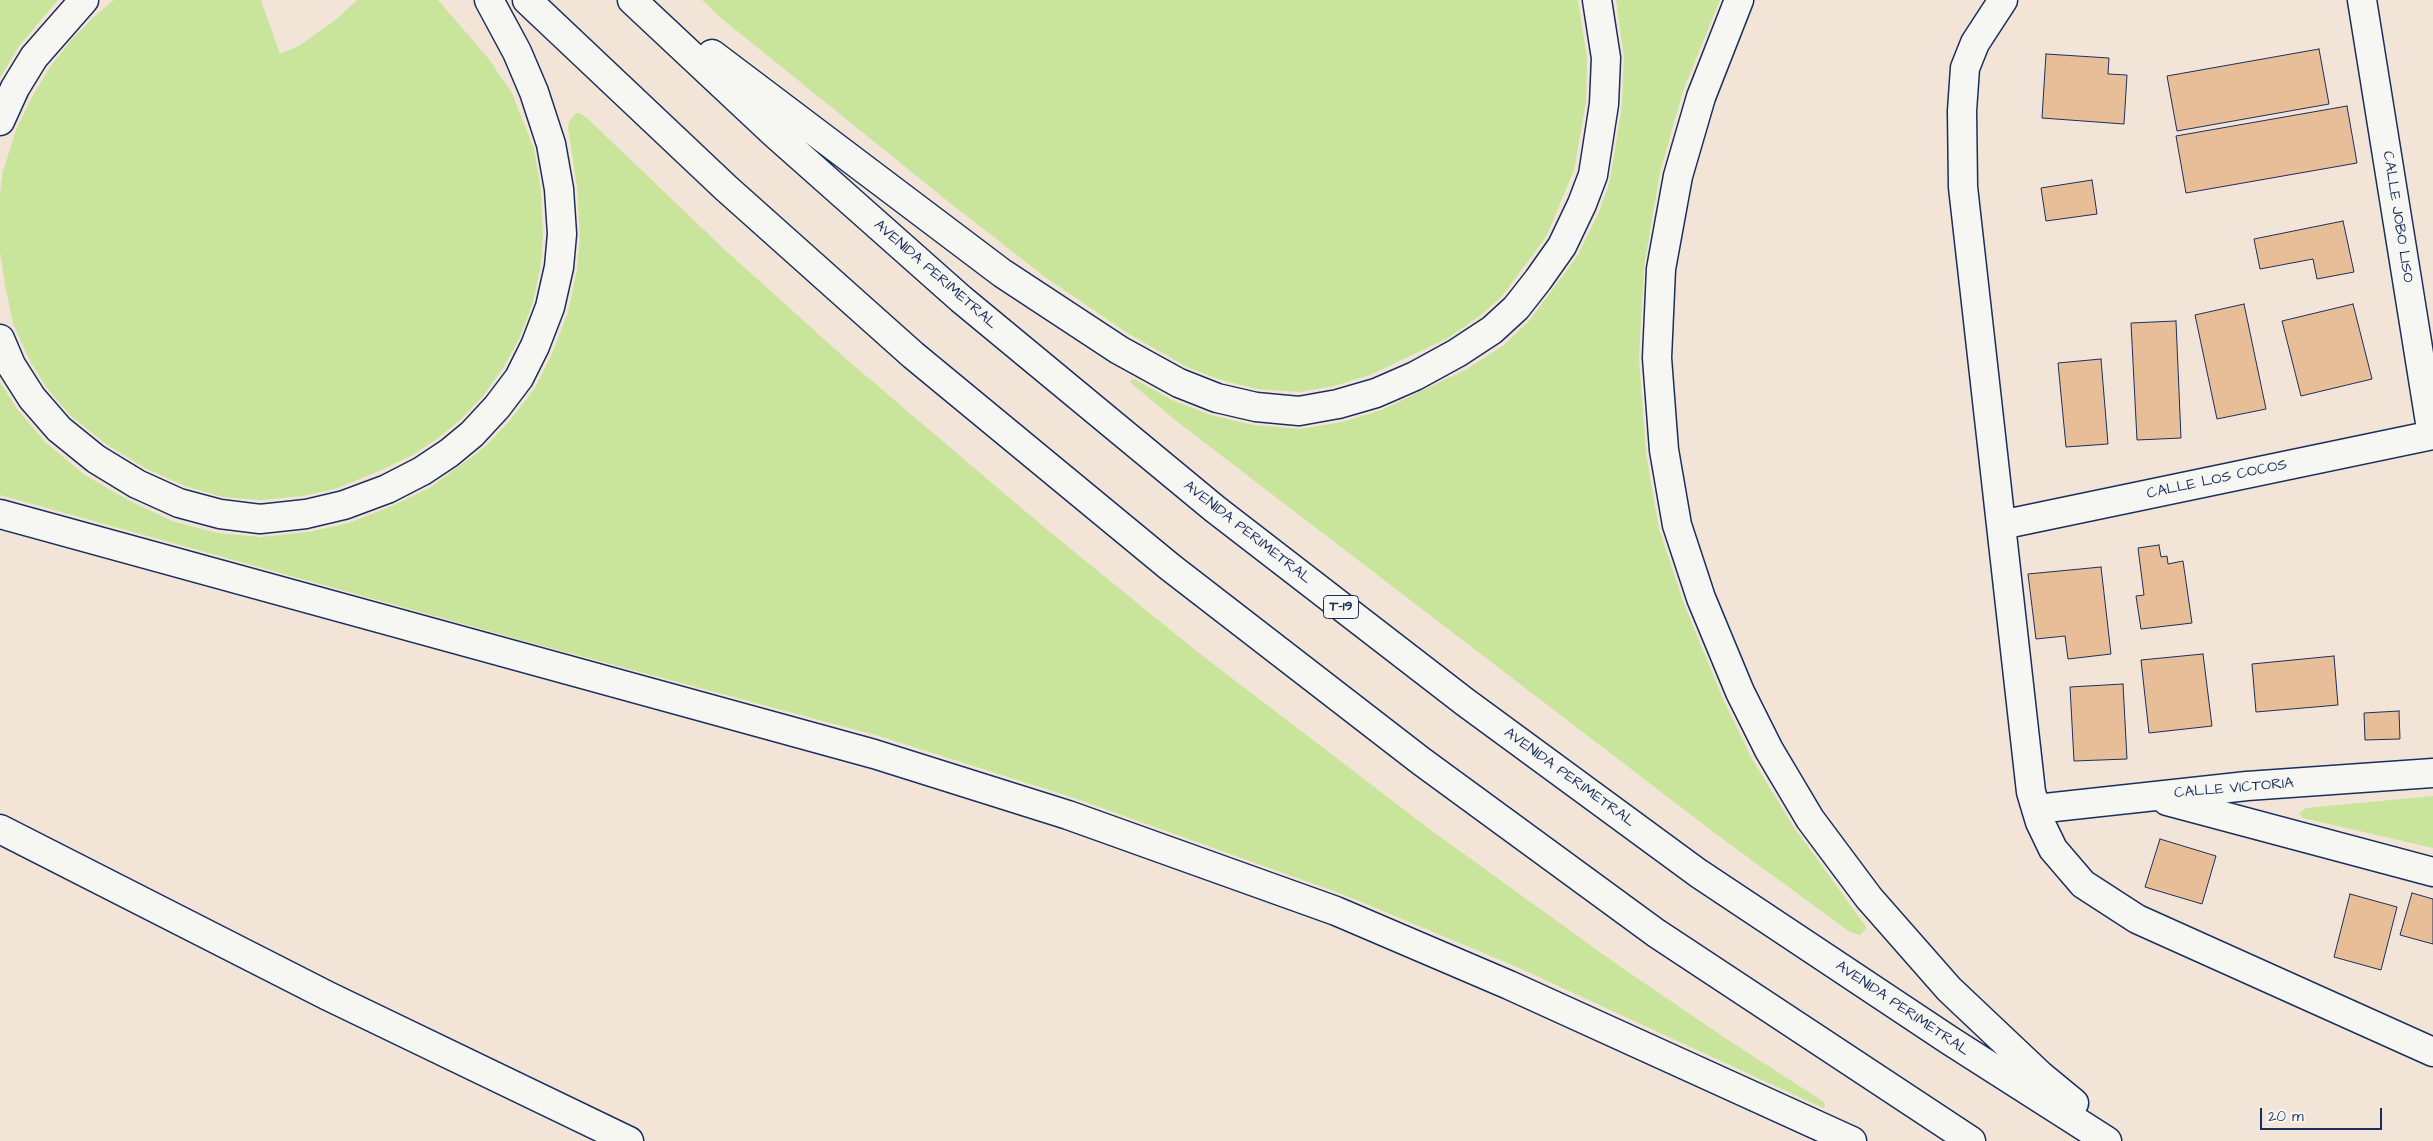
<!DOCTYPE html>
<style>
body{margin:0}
#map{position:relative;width:2433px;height:1141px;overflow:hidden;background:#f2e5d7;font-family:"Architects Daughter",sans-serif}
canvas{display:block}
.scale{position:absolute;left:2260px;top:1108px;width:122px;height:22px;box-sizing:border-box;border:2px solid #1b2f5e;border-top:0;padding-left:6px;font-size:15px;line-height:18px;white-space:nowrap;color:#1b2f5e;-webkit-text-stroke:4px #f6f6f2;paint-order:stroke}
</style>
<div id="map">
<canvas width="2433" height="1141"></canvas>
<div class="scale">20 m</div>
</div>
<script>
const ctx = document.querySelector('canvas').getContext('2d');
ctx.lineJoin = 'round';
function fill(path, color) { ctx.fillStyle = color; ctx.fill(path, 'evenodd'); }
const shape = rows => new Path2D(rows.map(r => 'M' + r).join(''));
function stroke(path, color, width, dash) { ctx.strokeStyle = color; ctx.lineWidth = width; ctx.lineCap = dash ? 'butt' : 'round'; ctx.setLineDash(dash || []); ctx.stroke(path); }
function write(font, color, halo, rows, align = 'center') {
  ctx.font = font + ' "Architects Daughter",sans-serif'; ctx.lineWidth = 4; ctx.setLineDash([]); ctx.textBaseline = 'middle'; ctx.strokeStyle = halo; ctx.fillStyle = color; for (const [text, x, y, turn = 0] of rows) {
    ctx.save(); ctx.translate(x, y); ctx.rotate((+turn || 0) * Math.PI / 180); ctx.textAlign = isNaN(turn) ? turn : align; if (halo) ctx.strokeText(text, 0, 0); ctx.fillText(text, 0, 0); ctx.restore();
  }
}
fill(shape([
 [0,0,58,0,19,46,0,78],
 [114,0,261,0,280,54,299,46,338,18,357,0,438,0,488,58,512,93,534,149,541,191,543,235,541,264,533,302,519,339,503,368,483,396,460,420,438,438,413,455,379,471,338,488,303,496,261,500,223,497,185,486,145,468,106,444,71,416,46,387,28,357,13,323,5,285,0,251,0,193,3,171,16,130,32,97,50,67,72,39,97,14],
 [702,0,1578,0,1587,58,1586,102,1574,170,1546,237,1502,296,1481,315,1448,338,1370,375,1334,386,1299,392,1258,389,1221,380,1187,367,1129,334,1045,277,950,203,721,18],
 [1616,0,1720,0,1683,91,1660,172,1644,267,1639,358,1646,453,1659,529,1684,604,1723,699,1752,759,1795,829,1865,925,1866,928,1860,935,1850,932,1716,834,1175,420,1130,382,1132,379,1136,380,1172,400,1211,415,1253,425,1300,429,1342,422,1382,410,1467,369,1504,345,1529,321,1578,255,1599,212,1610,181,1622,105,1624,57],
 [576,113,580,113,588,119,725,250,846,359,1039,523,1195,650,1432,831,1615,963,1725,1038,1824,1102,1825,1106,1823,1108,1517,967,1342,894,1074,798,879,736,532,643,0,495,0,382,17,409,46,443,85,475,128,500,172,521,217,533,261,537,309,532,349,523,394,505,431,487,485,447,511,419,535,388,552,354,568,312,577,270,580,235,577,187,568,127,570,120],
 [2433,796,2433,848,2303,818,2299,813,2306,808]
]), '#c9e49b');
const building = shape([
 [2319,49,2329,104,2177,131,2167,76,2319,49],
 [2046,54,2109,58,2108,74,2127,75,2124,124,2042,118,2046,54],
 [2347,106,2357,163,2186,193,2176,136,2347,106],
 [2092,180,2097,214,2046,221,2041,188,2092,180],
 [2343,221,2354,272,2317,279,2313,259,2260,269,2254,239,2343,221],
 [2244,304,2266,409,2217,419,2195,315,2244,304],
 [2353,304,2372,379,2301,396,2282,321,2353,304],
 [2176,321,2181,438,2137,440,2131,323,2176,321],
 [2101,359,2108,444,2066,447,2058,363,2101,359],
 [2159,545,2161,557,2167,556,2168,564,2183,561,2192,623,2141,629,2136,596,2144,595,2138,548,2159,545],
 [2101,567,2111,654,2068,659,2065,636,2036,639,2028,574,2101,567],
 [2203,654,2212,726,2149,733,2141,660,2203,654],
 [2334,656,2338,705,2256,712,2252,664,2334,656],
 [2123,684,2127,759,2074,761,2070,687,2123,684],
 [2399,711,2400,739,2365,740,2364,713,2399,711],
 [2160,839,2216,856,2202,904,2145,887,2160,839],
 [2412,893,2433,899,2433,944,2400,935,2412,893],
 [2350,894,2397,907,2381,970,2334,957,2350,894]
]);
fill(building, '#e7be97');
stroke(building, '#1b2f5e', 1);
const minor = shape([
 [2003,0,1975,43,1965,68,1962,111,1963,187,2031,792,2040,822,2053,849,2083,884,2137,919,2433,1052],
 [2362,0,2432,435],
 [2001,525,2433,435],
 [2167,801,2433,872],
 [2036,809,2247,786,2433,773],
 [0,829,328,996,629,1141]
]);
const trunk = shape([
 [527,0,726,188,913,355,1170,567,1421,761,1656,933,1971,1141],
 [632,0,775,134,961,299,1215,509,1465,702,1698,873,1949,1040,2107,1141],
 [1739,0,1701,97,1678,176,1661,269,1657,358,1664,450,1677,525,1701,598,1740,692,1769,750,1810,819,1869,898,1949,989,2040,1075,2074,1103],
 [712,54,1002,273,1119,350,1179,383,1217,398,1256,407,1299,411,1338,404,1376,393,1415,376,1457,353,1492,330,1516,308,1538,280,1562,246,1582,204,1593,175,1604,104,1606,58,1597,0],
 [0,121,15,88,34,57,84,0],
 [0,339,11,365,32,398,59,429,96,459,137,484,179,503,220,514,260,519,306,514,344,505,387,489,422,471,449,453,472,434,497,407,519,378,535,346,550,307,559,267,562,234,559,189,551,144,534,92,517,52,489,0],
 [0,514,874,754,1068,815,1336,911,1509,985,1852,1141]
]);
stroke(minor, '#1b2f5e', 31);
stroke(trunk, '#1b2f5e', 31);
stroke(minor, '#f6f6f2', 28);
stroke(trunk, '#f6f6f2', 28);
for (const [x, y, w] of [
 [1341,607,35]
]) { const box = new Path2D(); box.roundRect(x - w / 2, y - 11.5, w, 23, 4); ctx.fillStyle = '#f6f6f2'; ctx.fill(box); stroke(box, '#1b2f5e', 1); }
write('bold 14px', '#1b2f5e', null, [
 ["T-19",1341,607]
]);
write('15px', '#1b2f5e', '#f6f6f2', [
 ["CALLE JOBO LISO",2397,217,81],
 ["AVENIDA PERIMETRAL",935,275,41],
 ["CALLE LOS COCOS",2217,480,-12],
 ["AVENIDA PERIMETRAL",1247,533,38],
 ["AVENIDA PERIMETRAL",1569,778,36],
 ["CALLE VICTORIA",2234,789,-5],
 ["AVENIDA PERIMETRAL",1902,1009,34]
]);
</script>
